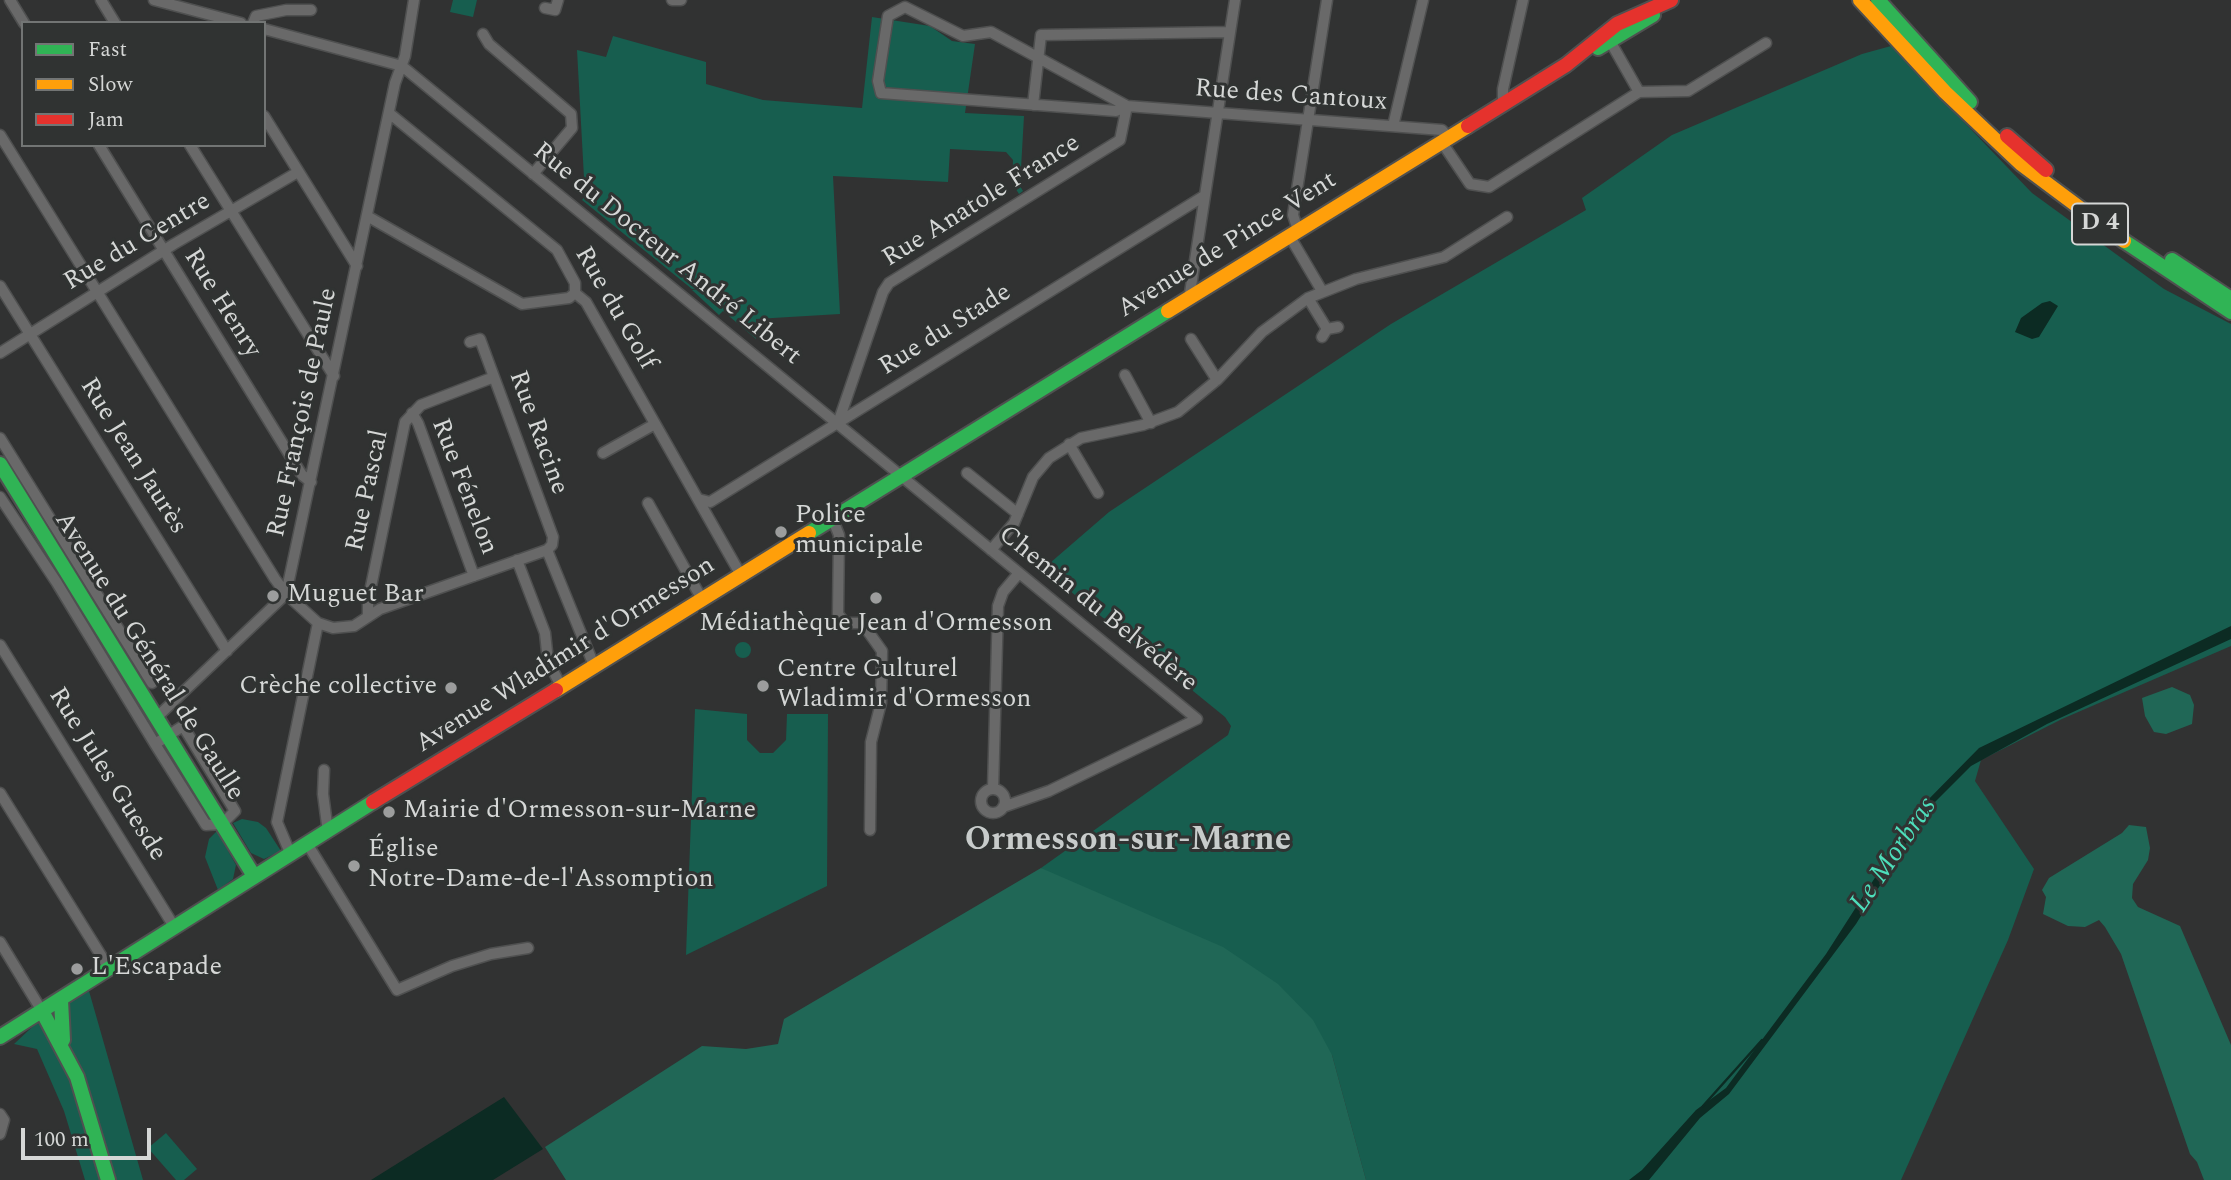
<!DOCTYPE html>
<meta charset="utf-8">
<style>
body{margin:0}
#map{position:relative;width:2231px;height:1180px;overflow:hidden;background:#313232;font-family:Spectral,serif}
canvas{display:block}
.legend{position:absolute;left:21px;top:21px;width:245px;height:126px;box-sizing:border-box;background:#303332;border:2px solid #727574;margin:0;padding:9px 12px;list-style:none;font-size:21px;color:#d5d7d6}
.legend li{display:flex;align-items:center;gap:14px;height:35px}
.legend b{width:35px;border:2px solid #727574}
.scale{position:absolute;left:21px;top:1128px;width:130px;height:32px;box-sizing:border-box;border:4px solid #d5d7d6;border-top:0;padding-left:9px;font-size:21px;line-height:24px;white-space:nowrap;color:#d5d7d6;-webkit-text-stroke:5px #303332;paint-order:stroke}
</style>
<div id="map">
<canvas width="2231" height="1180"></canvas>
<ul class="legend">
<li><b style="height:9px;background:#30b455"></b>Fast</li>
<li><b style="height:9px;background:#ff9f0a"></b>Slow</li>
<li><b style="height:9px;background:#e5322d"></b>Jam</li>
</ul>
<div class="scale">100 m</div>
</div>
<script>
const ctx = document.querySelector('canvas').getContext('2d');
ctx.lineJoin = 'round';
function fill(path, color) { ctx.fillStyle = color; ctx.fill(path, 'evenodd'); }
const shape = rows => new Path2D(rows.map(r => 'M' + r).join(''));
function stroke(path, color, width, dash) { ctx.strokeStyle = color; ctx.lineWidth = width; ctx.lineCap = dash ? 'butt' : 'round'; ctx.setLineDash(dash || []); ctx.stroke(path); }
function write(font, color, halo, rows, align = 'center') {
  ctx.font = font + ' Spectral,serif'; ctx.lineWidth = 6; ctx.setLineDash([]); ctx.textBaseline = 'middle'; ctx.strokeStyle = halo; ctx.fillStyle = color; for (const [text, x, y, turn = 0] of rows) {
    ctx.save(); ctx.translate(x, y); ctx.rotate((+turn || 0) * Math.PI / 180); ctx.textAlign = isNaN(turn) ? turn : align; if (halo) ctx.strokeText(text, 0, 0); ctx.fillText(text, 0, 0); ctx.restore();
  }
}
fill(shape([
 [453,0,477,0,473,17,450,12],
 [872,17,930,26,952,41,975,44,965,113,1024,116,1020,186,1023,191,1019,194,1012,183,1013,160,1006,152,950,149,948,182,833,176,840,314,756,319,756,339,723,311,719,315,692,290,717,287,692,289,582,200,585,196,577,50,606,57,613,36,706,62,706,84,763,100,862,108],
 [1891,46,2032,193,2164,289,2231,324,2231,646,2062,719,1981,760,1975,781,2034,869,2008,940,1901,1180,1366,1180,1332,1055,1041,868,1228,735,1231,726,1225,717,1043,569,1109,512,1391,324,1586,210,1582,198,1672,135,1862,54],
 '735 650a8 8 0 1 1 16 0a8 8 0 1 1-16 0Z',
 [695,709,747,714,747,740,760,753,773,753,786,740,787,714,828,714,827,886,686,955],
 [242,819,258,822,266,828,281,851,264,859,251,853,233,823],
 [217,831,236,865,233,879,218,890,205,857,209,839],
 [87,984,143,1180,85,1180,64,1111,37,1049,14,1044,61,1000],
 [166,1133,197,1169,184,1180,176,1180,148,1148]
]), '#175e4f');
fill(shape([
 [2172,687,2190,695,2194,705,2192,724,2166,734,2154,732,2145,716,2142,698],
 [2129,825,2146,827,2150,848,2148,860,2133,884,2132,898,2138,907,2180,926,2231,1045,2231,1180,2204,1180,2197,1162,2190,1154,2121,954,2105,927,2099,920,2085,927,2068,926,2043,914,2046,897,2042,890,2049,878,2122,833],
 [1041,868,1223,947,1278,984,1313,1020,1332,1055,1366,1180,566,1180,545,1147,702,1046,746,1049,778,1044,784,1019]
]), '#206756');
fill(shape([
 [2050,301,2058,306,2039,337,2032,339,2015,332,2021,318,2042,303],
 [2231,626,2231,639,2047,724,1971,766,1927,810,1856,924,1729,1094,1700,1118,1649,1180,1629,1180,1642,1170,1696,1110,1726,1088,1826,954,1919,809,1979,748],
 [504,1097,543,1149,493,1180,371,1180]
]), '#0c2b23');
stroke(shape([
 [1703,1106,1762,1040]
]), '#0c2b23', 2.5);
const street = shape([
 [10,0,24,23],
 [101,0,115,23],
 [154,0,241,23],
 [672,0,681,0],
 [545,8,555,10,558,0],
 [253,23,256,16,286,10,311,10],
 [264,29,402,66,1197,719,1049,791,1003,807],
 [483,34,489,44,571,114,572,128,533,174],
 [1610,41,1639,92],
 [1503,103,1503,89,1523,0],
 [1033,105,1041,35,1230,32],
 [1127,106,1116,111,881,93,878,81,888,16,905,7,963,36,991,32,1127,106,1442,130,1448,137],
 [389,113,557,250,575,283,575,293,586,302,742,577],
 [264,116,357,266],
 [1393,126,1423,0],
 [0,135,275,579,286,594,318,623,333,628,354,626,380,609,547,550,552,545,553,537,480,339,470,342],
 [1441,141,1470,184,1489,187,1639,92,1688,91,1766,43],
 [99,145,302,475,311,482],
 [190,145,334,376],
 [367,216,522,304,569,298,575,293],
 [1298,230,1293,215,1327,0],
 [1289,235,1322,291],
 [0,286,227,651],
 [1192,297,1190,293,1235,0],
 [1308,298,1327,329],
 [1322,337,1327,329,1338,327],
 [0,353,174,244,298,172],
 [1125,375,1151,423],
 [1217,380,1262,332,1308,298,1356,279,1444,257,1507,217],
 [412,413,418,423,474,576],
 [838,423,883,292,889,283,1120,140,1127,106],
 [0,438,152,683],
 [1069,444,1098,493],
 [603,453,655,424],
 [967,473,1018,514],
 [0,497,57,583,155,744,206,825,222,824,235,811,183,726,155,744],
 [698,499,710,502,1204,196],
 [648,503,703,601],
 [833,520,839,535,838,614,845,623,862,623,882,651,881,703,871,742,870,830],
 [547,550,595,668],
 [991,550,1014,523,1033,477,1049,458,1081,438,1143,425,1178,412,1217,380,1191,339],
 [517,560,545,633,548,661,562,688],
 [368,616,368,601,405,422,421,405,494,377],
 [0,645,175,928],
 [156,718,286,594,395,83,405,56,414,0],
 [324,770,323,794,328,832],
 [993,789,998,606,1003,592,1019,573],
 '981 801a12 12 0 1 1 24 0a12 12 0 1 1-24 0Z',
 [0,793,110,970],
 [308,845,397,990,452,966,491,954,528,948],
 [291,855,277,822,318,623],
 [0,942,42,1011],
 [0,1114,4,1120,0,1134]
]);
const fast = shape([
 [1878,0,1970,102],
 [1598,48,1653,15],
 [2124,241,2231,312],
 [2172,260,2231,299],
 [0,464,254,876],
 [809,533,1168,311],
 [61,1000,63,1040],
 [42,1011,77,1077,108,1180],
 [0,1037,373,802]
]);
const slow = shape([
 [1860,0,1945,92,2021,164,2124,241],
 [1168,311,1468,126],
 [556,690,809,533]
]);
const jam = shape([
 [1468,126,1566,65,1617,24,1671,0],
 [2007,136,2046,170],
 [373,802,556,690]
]);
stroke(street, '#4f5050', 13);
stroke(fast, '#4f5050', 18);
stroke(slow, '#4f5050', 18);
stroke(jam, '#4f5050', 18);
stroke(street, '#696969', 10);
stroke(fast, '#30b455', 14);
stroke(slow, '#ff9f0a', 14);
stroke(jam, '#e5322d', 14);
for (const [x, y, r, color] of [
 [781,532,7,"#9c9d9d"],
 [273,596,7,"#9c9d9d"],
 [876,598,7,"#9c9d9d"],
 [763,686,7,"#9c9d9d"],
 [451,688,7,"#9c9d9d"],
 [389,812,7,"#9c9d9d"],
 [354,866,7,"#9c9d9d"],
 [77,969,7,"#9c9d9d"]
]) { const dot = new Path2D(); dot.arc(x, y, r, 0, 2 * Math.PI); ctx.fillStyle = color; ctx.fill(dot); stroke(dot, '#303332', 2.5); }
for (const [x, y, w] of [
 [2100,224,56]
]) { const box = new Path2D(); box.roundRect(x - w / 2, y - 20.5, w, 41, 5); ctx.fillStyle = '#303332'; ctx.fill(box); stroke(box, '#d5d7d6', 2); }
write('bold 24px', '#d5d7d6', null, [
 ["D 4",2100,224]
]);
write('26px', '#d5d7d6', '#303332', [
 ["Rue des Cantoux",1291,97,4],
 ["Rue Anatole France",982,202,-32],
 ["Rue du Centre",138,243,-31],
 ["Avenue de Pince Vent",1228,246,-32],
 ["Rue du Docteur André Libert",666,255,39],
 ["Rue Henry",221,304,58],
 ["Rue du Golf",614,309,60],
 ["Rue du Stade",946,331,-32],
 ["Rue François de Paule",304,413,-78],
 ["Rue Racine",537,433,70],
 ["Rue Jean Jaurès",132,457,58],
 ["Rue Fénelon",463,487,69],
 ["Rue Pascal",369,491,-78],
 ["Chemin du Belvédère",1097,610,39],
 ["Avenue Wladimir d'Ormesson",566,656,-32],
 ["Avenue du Général de Gaulle",148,657,58],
 ["Rue Jules Guesde",106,775,58]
]);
write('26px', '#d5d7d6', '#303332', [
 ["Police",795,517],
 ["municipale",795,547],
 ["Muguet Bar",287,596],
 ["Médiathèque Jean d'Ormesson",876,625,"center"],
 ["Centre Culturel",777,671],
 ["Wladimir d'Ormesson",777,701],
 ["Crèche collective",437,688,"right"],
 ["Mairie d'Ormesson-sur-Marne",403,812],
 ["Église",368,851],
 ["Notre-Dame-de-l'Assomption",368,881],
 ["L'Escapade",91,969]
], 'left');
write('italic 28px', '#4ddebb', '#303332', [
 ["Le Morbras",1895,856,-56]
]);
write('bold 33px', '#c8cccb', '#303332', [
 ["Ormesson-sur-Marne",1128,843]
]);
</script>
